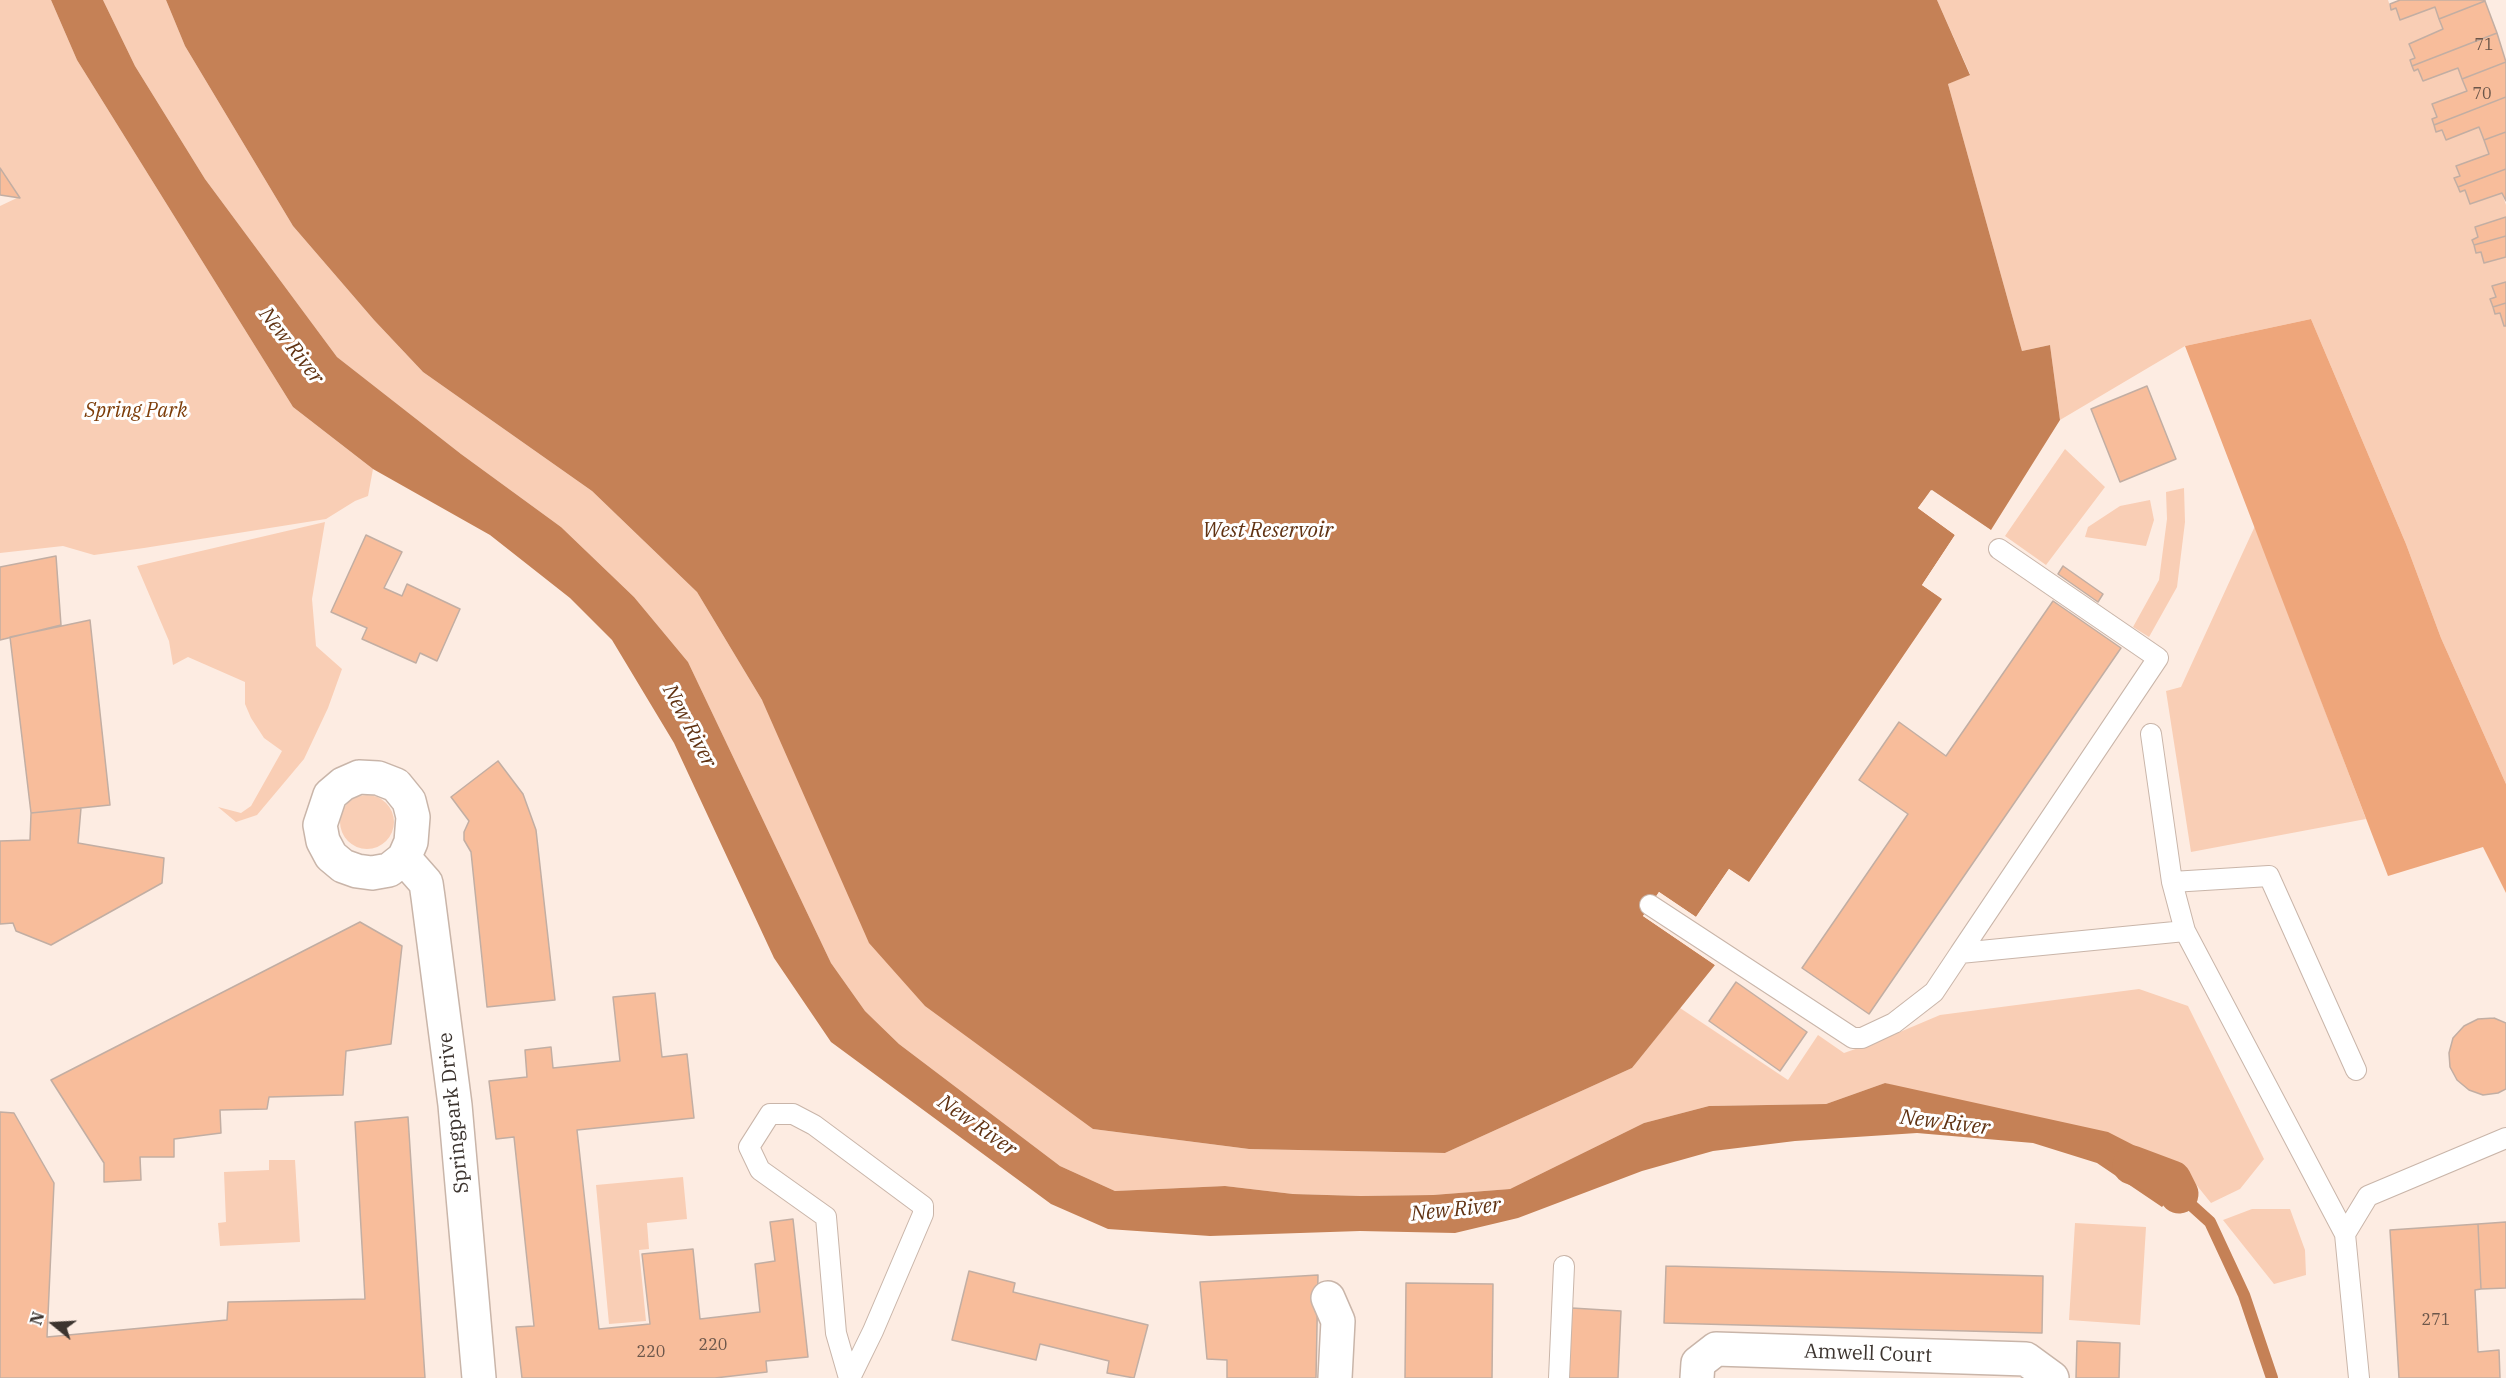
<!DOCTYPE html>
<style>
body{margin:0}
#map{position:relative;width:2506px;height:1378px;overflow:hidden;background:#fdece2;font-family:"IBM Plex Serif",serif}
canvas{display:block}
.north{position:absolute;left:24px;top:1294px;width:60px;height:60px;-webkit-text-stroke:4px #fff;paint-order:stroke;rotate:288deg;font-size:16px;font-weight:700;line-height:24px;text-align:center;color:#3c342f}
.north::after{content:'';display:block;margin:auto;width:21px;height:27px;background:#3c342f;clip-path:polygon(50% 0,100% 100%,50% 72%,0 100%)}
</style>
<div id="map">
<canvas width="2506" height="1378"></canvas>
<div class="north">N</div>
</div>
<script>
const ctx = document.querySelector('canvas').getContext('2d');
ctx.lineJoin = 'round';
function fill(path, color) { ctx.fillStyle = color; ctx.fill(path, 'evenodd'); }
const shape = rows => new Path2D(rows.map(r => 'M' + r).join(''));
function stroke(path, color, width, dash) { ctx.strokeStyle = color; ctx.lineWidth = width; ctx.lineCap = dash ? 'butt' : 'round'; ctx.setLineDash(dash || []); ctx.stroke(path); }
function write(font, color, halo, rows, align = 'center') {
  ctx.font = font + ' "IBM Plex Serif",serif'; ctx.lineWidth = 6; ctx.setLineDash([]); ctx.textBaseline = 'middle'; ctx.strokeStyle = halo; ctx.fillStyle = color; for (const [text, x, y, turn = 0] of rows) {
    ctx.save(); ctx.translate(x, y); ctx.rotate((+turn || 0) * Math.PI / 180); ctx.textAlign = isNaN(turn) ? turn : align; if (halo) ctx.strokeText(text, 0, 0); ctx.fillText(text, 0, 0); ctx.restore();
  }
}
fill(shape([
 [0,0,51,0,77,60,293,407,373,469,368,496,355,501,326,519,144,548,94,555,63,546,0,553,0,206,19,197,0,168],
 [103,0,166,0,185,46,293,226,374,320,423,372,592,491,697,592,762,700,1093,1129,1249,1149,1445,1153,1632,1068,1680,1008,1788,1080,1818,1035,1844,1053,1881,1040,1940,1015,2139,989,2188,1006,2264,1159,2240,1189,2211,1203,2186,1172,1885,1083,1826,1104,1709,1106,1644,1123,1510,1189,1433,1195,1361,1196,1293,1194,1225,1186,1115,1191,1060,1166,899,1044,865,1011,831,963,688,662,634,597,561,527,461,454,337,357,205,179,135,66],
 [1937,0,2388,0,2391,9,2396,8,2400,20,2435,7,2443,29,2409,44,2415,58,2410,60,2414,70,2418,69,2423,81,2458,68,2467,91,2442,130,2446,140,2479,127,2489,154,2457,166,2460,176,2455,178,2460,192,2465,190,2471,204,2502,193,2506,205,2506,217,2475,227,2478,237,2472,240,2476,253,2481,252,2506,257,2506,282,2492,286,2496,297,2491,299,2495,314,2500,313,2504,326,2506,326,2506,784,2441,638,2406,544,2311,319,2185,346,2060,420,2050,345,2022,351,1948,84,1970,74],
 [2065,449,2105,487,2046,565,2005,536],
 [2184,488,2185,522,2177,587,2149,637,2133,627,2159,580,2167,519,2166,492],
 [2150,500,2154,520,2146,546,2085,537,2088,527,2120,506],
 [325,522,312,599,316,646,342,669,328,708,304,759,257,815,236,822,218,807,241,813,251,806,282,751,264,738,251,718,245,704,245,682,188,657,173,665,169,641,137,566],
 [2255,526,2366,819,2191,852,2166,691,2181,687],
 '340 822a27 27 0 1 1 54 0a27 27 0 1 1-54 0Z',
 [269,1160,295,1160,300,1242,220,1246,218,1223,226,1222,224,1172,269,1170],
 [683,1177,687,1219,647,1223,649,1249,639,1250,646,1321,609,1324,596,1185],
 [2252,1209,2290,1209,2305,1250,2306,1275,2274,1284,2223,1220],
 [2075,1223,2146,1227,2140,1325,2069,1320]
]), '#f9ceb5');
fill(shape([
 [2311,319,2406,544,2441,638,2506,784,2506,893,2483,847,2388,876,2185,346]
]), '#eea67b');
fill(shape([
 [51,0,103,0,135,66,205,179,337,357,461,454,561,527,634,597,688,662,831,963,865,1011,899,1044,1060,1166,1115,1191,1225,1186,1293,1194,1361,1196,1433,1195,1510,1189,1644,1123,1709,1106,1826,1104,1885,1083,2108,1132,2186,1172,2186,1178,2162,1207,2097,1163,2033,1143,1917,1133,1795,1141,1713,1151,1642,1171,1518,1218,1455,1233,1360,1231,1210,1236,1108,1229,1051,1204,831,1042,774,958,674,743,612,640,570,598,490,535,373,469,293,407,77,60],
 [166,0,1937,0,1970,75,1948,84,2022,351,2050,345,2060,420,1991,530,1932,490,1918,508,1955,535,1922,585,1943,599,1749,883,1729,869,1696,917,1659,892,1643,916,1715,965,1632,1068,1445,1153,1249,1149,1093,1129,925,1006,869,943,762,700,697,592,592,491,423,372,374,320,293,226,185,46]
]), '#c58156');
fill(shape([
 [1931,490,1993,532,1989,533,1932,494,1922,508,1958,535,1926,584,1945,597,1945,601,1751,885,1747,885,1729,873,1697,920,1660,896,1647,915,1716,963,1715,965,1643,916,1659,892,1696,917,1729,869,1749,882,1942,599,1922,585,1955,535,1918,508]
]), '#fdece2');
stroke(shape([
 [2179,1194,2210,1222,2244,1295,2272,1378]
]), '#c58156', 12);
stroke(shape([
 [2132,1165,2172,1180,2179,1194]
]), '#c58156', 39);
const building = shape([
 [2400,0,2485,0,2485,1,2439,19,2435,7,2400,20,2396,8,2391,10,2390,4,2400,0],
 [2485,1,2497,33,2412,66,2410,60,2415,58,2409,44,2443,29,2439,19,2485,1],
 [2497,33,2506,62,2462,79,2458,68,2423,81,2418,69,2414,71,2412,66,2497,33],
 [2506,62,2506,97,2434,125,2432,119,2437,117,2432,104,2467,91,2462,79,2506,62],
 [2506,97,2506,132,2484,140,2479,127,2446,140,2442,130,2436,132,2434,125,2506,97],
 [2506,132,2506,169,2458,187,2454,178,2460,176,2456,166,2489,154,2484,140,2506,132],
 [0,168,20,198,0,195,0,168],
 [2506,169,2506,201,2502,193,2470,204,2465,190,2460,192,2458,187,2506,169],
 [2506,217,2506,236,2474,245,2472,240,2478,237,2475,227,2506,217],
 [2506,236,2506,257,2484,263,2481,252,2476,253,2474,245,2506,236],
 [2506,282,2506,303,2493,307,2490,299,2496,297,2492,286,2506,282],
 [2506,303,2506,326,2504,326,2500,313,2495,314,2493,307,2506,303],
 [2147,386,2176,459,2120,482,2091,409,2147,386],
 [366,535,402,552,384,588,402,596,407,584,460,609,437,661,420,653,416,663,362,639,367,628,331,612,366,535],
 [56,556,61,625,0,640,0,567,56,556],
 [2063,566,2103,594,2098,602,2058,574,2063,566],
 [2053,601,2121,648,1869,1014,1802,968,1908,814,1859,780,1899,722,1946,756,2053,601],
 [90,620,110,805,31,813,10,637,90,620],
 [498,761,523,794,536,830,555,1000,487,1007,471,852,464,840,464,832,469,821,451,797,498,761],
 [81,808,78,843,164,858,162,883,51,945,16,931,13,923,0,924,0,841,30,840,31,813,81,808],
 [360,922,402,946,391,1044,346,1051,343,1095,269,1097,267,1109,220,1110,221,1133,174,1139,174,1157,140,1157,141,1180,104,1182,104,1163,51,1080,360,922],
 [1736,982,1807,1032,1780,1071,1709,1021,1736,982],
 [655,993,662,1057,687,1054,694,1118,577,1130,599,1329,650,1324,642,1254,693,1249,700,1319,760,1312,755,1264,775,1261,770,1222,793,1219,808,1357,766,1361,767,1372,715,1378,522,1378,516,1327,534,1326,514,1137,496,1139,489,1081,527,1077,525,1050,551,1047,553,1068,620,1061,613,997,655,993],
 [2494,1018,2506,1023,2506,1089,2498,1093,2483,1095,2469,1090,2457,1080,2450,1067,2449,1053,2453,1038,2464,1026,2478,1019,2494,1018],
 [0,1112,14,1113,54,1183,47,1337,227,1320,228,1302,365,1299,355,1122,408,1117,425,1378,0,1378,0,1112],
 [2506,1222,2506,1288,2481,1289,2478,1224,2506,1222],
 [2478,1224,2481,1289,2475,1290,2478,1352,2499,1350,2500,1378,2399,1378,2390,1230,2478,1224],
 [1666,1266,2043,1276,2042,1333,1664,1323,1666,1266],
 [969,1271,1015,1283,1013,1292,1148,1325,1134,1378,1107,1373,1109,1361,1040,1344,1036,1360,952,1340,969,1271],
 [1318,1275,1316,1378,1227,1378,1227,1360,1207,1359,1200,1282,1318,1275],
 [1406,1283,1493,1284,1492,1378,1405,1378,1406,1283],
 [1572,1308,1621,1311,1618,1378,1568,1378,1572,1308],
 [2077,1341,2120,1343,2119,1378,2076,1378,2077,1341]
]);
fill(building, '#f8bd9b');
stroke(building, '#c2aea3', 1.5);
const lane = shape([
 [2151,734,2172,882,2185,931],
 [2172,882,2269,876,2356,1070],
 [1650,905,1853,1038,1862,1038,1894,1023,1934,992,1960,953,2185,931,2345,1234,2359,1378],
 [1960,953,2158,658,1999,549],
 [2345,1234,2368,1196,2506,1138],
 [849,1378,836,1333,826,1217,760,1170,749,1147,770,1114,793,1114,814,1125,923,1206,923,1214,873,1331,850,1378],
 [1559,1378,1564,1266]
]);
const street = shape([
 [359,777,378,778,396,785,409,801,413,817,411,842,404,858,389,870,372,873,357,871,343,866,331,856,323,841,320,825,330,795,343,784,359,777],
 [404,858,426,883,428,897,455,1105,479,1378],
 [1328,1298,1338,1321,1335,1378],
 [1697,1378,1698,1363,1716,1349,2026,1359,2052,1378]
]);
stroke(lane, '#c9b5a9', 22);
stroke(street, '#c9b5a9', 36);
stroke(lane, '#fff', 20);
stroke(street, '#fff', 33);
write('16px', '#6b564a', null, [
 ["71",2484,45],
 ["70",2482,94],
 ["271",2436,1320],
 ["220",713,1345],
 ["220",651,1352]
]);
write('italic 20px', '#7c3c08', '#fff', [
 ["Spring Park",136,411]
]);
write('20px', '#3c342f', '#fff', [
 ["Springpark Drive",454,1113,-96],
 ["Amwell Court",1868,1354,2]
]);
write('italic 21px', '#603212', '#fff', [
 ["New River",291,346,52],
 ["West Reservoir",1268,531],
 ["New River",689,726,62],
 ["New River",1945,1123,7],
 ["New River",977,1126,35],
 ["New River",1456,1210,-6]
]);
</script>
